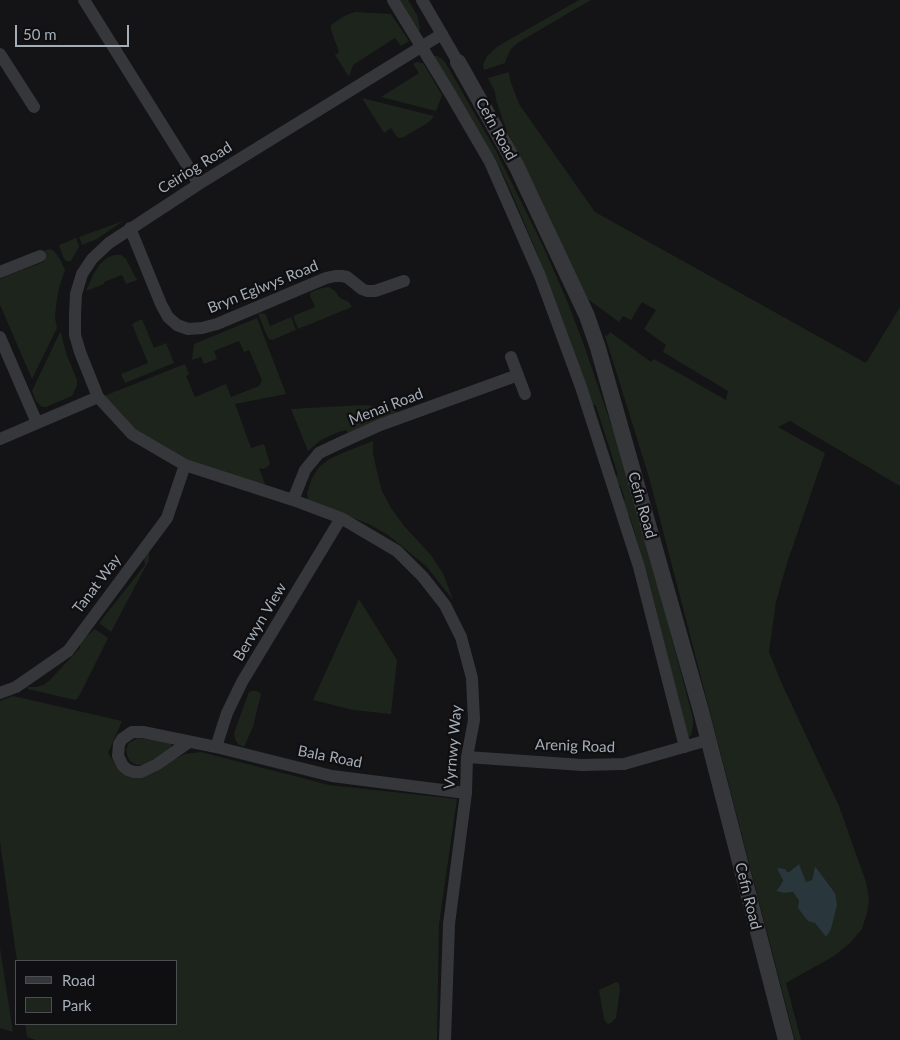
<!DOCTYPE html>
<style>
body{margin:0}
#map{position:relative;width:900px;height:1040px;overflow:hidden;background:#141416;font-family:Lato,sans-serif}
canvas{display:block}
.legend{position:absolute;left:15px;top:960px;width:162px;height:65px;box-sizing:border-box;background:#0f0f11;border:1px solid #4b4e53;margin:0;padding:6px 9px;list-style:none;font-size:15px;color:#a5adb7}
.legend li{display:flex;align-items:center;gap:10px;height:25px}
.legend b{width:25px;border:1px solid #4b4e53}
.scale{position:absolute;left:15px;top:25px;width:114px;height:22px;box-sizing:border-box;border:2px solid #a5adb7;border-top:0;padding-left:6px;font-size:15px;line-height:18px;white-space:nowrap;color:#a5adb7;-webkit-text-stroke:4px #0f0f11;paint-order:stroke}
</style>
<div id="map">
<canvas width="900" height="1040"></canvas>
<ul class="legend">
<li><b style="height:6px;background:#35373b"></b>Road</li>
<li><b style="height:14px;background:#1c241c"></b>Park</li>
</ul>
<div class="scale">50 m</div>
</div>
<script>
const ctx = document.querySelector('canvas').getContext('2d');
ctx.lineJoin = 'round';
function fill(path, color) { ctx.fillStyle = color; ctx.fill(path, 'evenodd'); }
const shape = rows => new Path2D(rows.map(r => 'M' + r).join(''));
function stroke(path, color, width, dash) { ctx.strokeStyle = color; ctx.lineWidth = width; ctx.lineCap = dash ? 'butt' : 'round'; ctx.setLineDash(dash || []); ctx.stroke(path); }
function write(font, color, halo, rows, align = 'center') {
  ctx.font = font + ' Lato,sans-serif'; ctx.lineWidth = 4.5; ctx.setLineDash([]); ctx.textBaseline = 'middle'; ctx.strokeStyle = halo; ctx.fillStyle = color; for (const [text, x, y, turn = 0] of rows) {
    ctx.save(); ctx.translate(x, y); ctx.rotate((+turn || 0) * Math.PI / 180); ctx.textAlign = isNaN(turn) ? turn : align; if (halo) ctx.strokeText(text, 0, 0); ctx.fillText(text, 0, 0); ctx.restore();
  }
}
fill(shape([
 [396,0,408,0,417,15,419,23,420,30,415,30],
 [579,0,591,0,519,42,511,49,507,57,505,63,484,70,483,65,487,56,498,46],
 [355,12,391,14,409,41,401,46,395,38,353,65,349,77,335,55,339,52,331,30,331,25,344,16],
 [433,56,437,56,442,59,445,62,496,151,543,246,568,303,585,348,630,480,693,718,693,725,691,735,689,737,688,737,648,577,630,517,622,508,620,504,625,499,620,485,617,486,613,476,618,475,596,406,589,403,554,300,537,253,509,187,494,156,488,154],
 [417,62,423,63,442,95,436,111,381,97,419,73,413,64],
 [509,72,510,80,519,104,595,212,866,363,900,307,900,486,790,421,778,427,825,453,787,563,776,602,769,652,782,684,839,806,866,882,869,899,867,913,862,929,850,943,834,956,786,983,801,1040,795,1040,649,477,605,336,608,335,610,332,651,362,654,359,726,400,728,391,663,352,666,345,644,329,656,310,642,302,631,320,623,316,619,322,585,297,542,201,506,129,496,100,495,92,488,78],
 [799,864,806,883,812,880,815,866,835,893,826,937,799,901,793,892,784,893,776,891,780,886,786,871,789,872],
 [362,98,434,116,431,120,426,124,404,137,399,138,397,137,391,128,384,133],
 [123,221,97,239,82,245,79,237],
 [76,238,79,246,78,249,71,261,66,261,63,257,59,245],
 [50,249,54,251,60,259,65,270,59,288,56,305,55,318,57,328,32,379,0,305,0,279,22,270,44,262,41,252],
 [114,255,121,255,126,259,137,280,126,284,122,275,104,282,104,284,86,291,93,275,100,264,107,258],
 [329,287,335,291,340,298,349,302,352,307,298,329,293,316,315,307,310,296,311,292,322,288],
 [262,313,266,315,270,326,291,317,296,330,272,340,269,339,268,338,258,314],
 [257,318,286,394,235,404,251,448,264,444,265,447,270,464,266,468,262,469,259,468,266,487,185,460,133,433,104,396,185,364,189,374,186,376,195,397,226,384,231,397,259,386,262,380,249,350,244,352,239,341,214,351,217,359,204,364,201,357,192,360,194,344],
 [142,319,154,348,166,343,174,363,125,383,121,374,148,363,132,324],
 [60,332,61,333,66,353,77,380,77,385,72,396,46,407,42,407,36,401,32,391],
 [363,405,387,407,401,414,348,433,346,430,336,433,321,440,308,451,291,409],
 [373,441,373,453,378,476,382,491,391,508,405,527,430,554,443,573,453,600,426,566,388,535,369,524,311,502,308,500,307,493,312,478,319,467,328,460,340,454],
 [149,551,149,560,111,632,99,623,145,565,144,557],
 [359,599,397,660,391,714,353,710,313,700],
 [95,629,108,638,78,698,75,700,28,689,27,687,36,687,43,685,49,681,80,648,80,642],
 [252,691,257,691,261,694,253,727,244,747,238,744,235,739,234,733,249,692],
 [13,696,122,721,108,753,113,761,123,772,139,777,155,773,173,760,185,754,201,752,329,785,457,799,439,924,437,1040,36,1040,27,1037,25,1024,176,1024,176,961,17,961,0,842,0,701],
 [137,738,169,742,171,743,172,748,146,764,136,765,130,761,128,758,126,750,129,743],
 [0,948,13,1032,0,1028],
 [617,982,619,984,620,989,616,1018,611,1023,608,1024,605,1021,604,1019,599,990,614,983]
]), '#1c241c');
fill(shape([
 [799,864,806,882,812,880,815,866,835,893,837,905,831,929,826,937,815,923,808,921,798,908,799,901,793,892,784,893,776,891,780,886,783,880,777,868,785,869,786,871,789,872]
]), '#29363b');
stroke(shape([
 [84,0,199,184],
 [393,0,451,95,490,162,540,276,581,387,639,567,685,747],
 [422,0,458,62],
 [442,34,199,184,109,243,92,259,82,274,76,294,75,315,75,335,80,352,98,397,132,434,185,465,293,500,341,518,397,551,423,577,445,605,461,637,472,678,474,720,467,757,466,793,449,924,445,1040],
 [0,54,34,107],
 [130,228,161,304,168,317,177,325,188,329,202,328,217,324,326,278,335,276,342,276,347,277,362,289,367,291,375,291,404,281],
 [0,272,40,256],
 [0,337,37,423],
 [511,357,525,394],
 [0,439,98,397],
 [293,500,305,470,319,453,340,443,380,425,518,375],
 [0,693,16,687,68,651,167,518,185,465],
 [189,742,156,765,141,772,134,772,128,770,123,766,118,756,119,744,122,739,132,732,143,732,216,747,332,776,466,793],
 [216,747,227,713,242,682,341,518],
 [467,757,582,765,624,764,708,740]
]), '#35373b', 12);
stroke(shape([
 [458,62,516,165,587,316,598,348,701,711,786,1040]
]), '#35373b', 16);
write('15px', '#a5adb7', '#0f0f11', [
 ["Cefn Road",496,129,61],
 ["Ceiriog Road",195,168,-32],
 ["Bryn Eglwys Road",263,287,-22],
 ["Menai Road",386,407,-21],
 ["Cefn Road",642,505,74],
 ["Tanat Way",97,584,-53],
 ["Berwyn View",260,622,-59],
 ["Arenig Road",575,746,2],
 ["Vyrnwy Way",453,747,-85],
 ["Bala Road",330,757,11],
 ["Cefn Road",748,896,76]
]);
</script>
